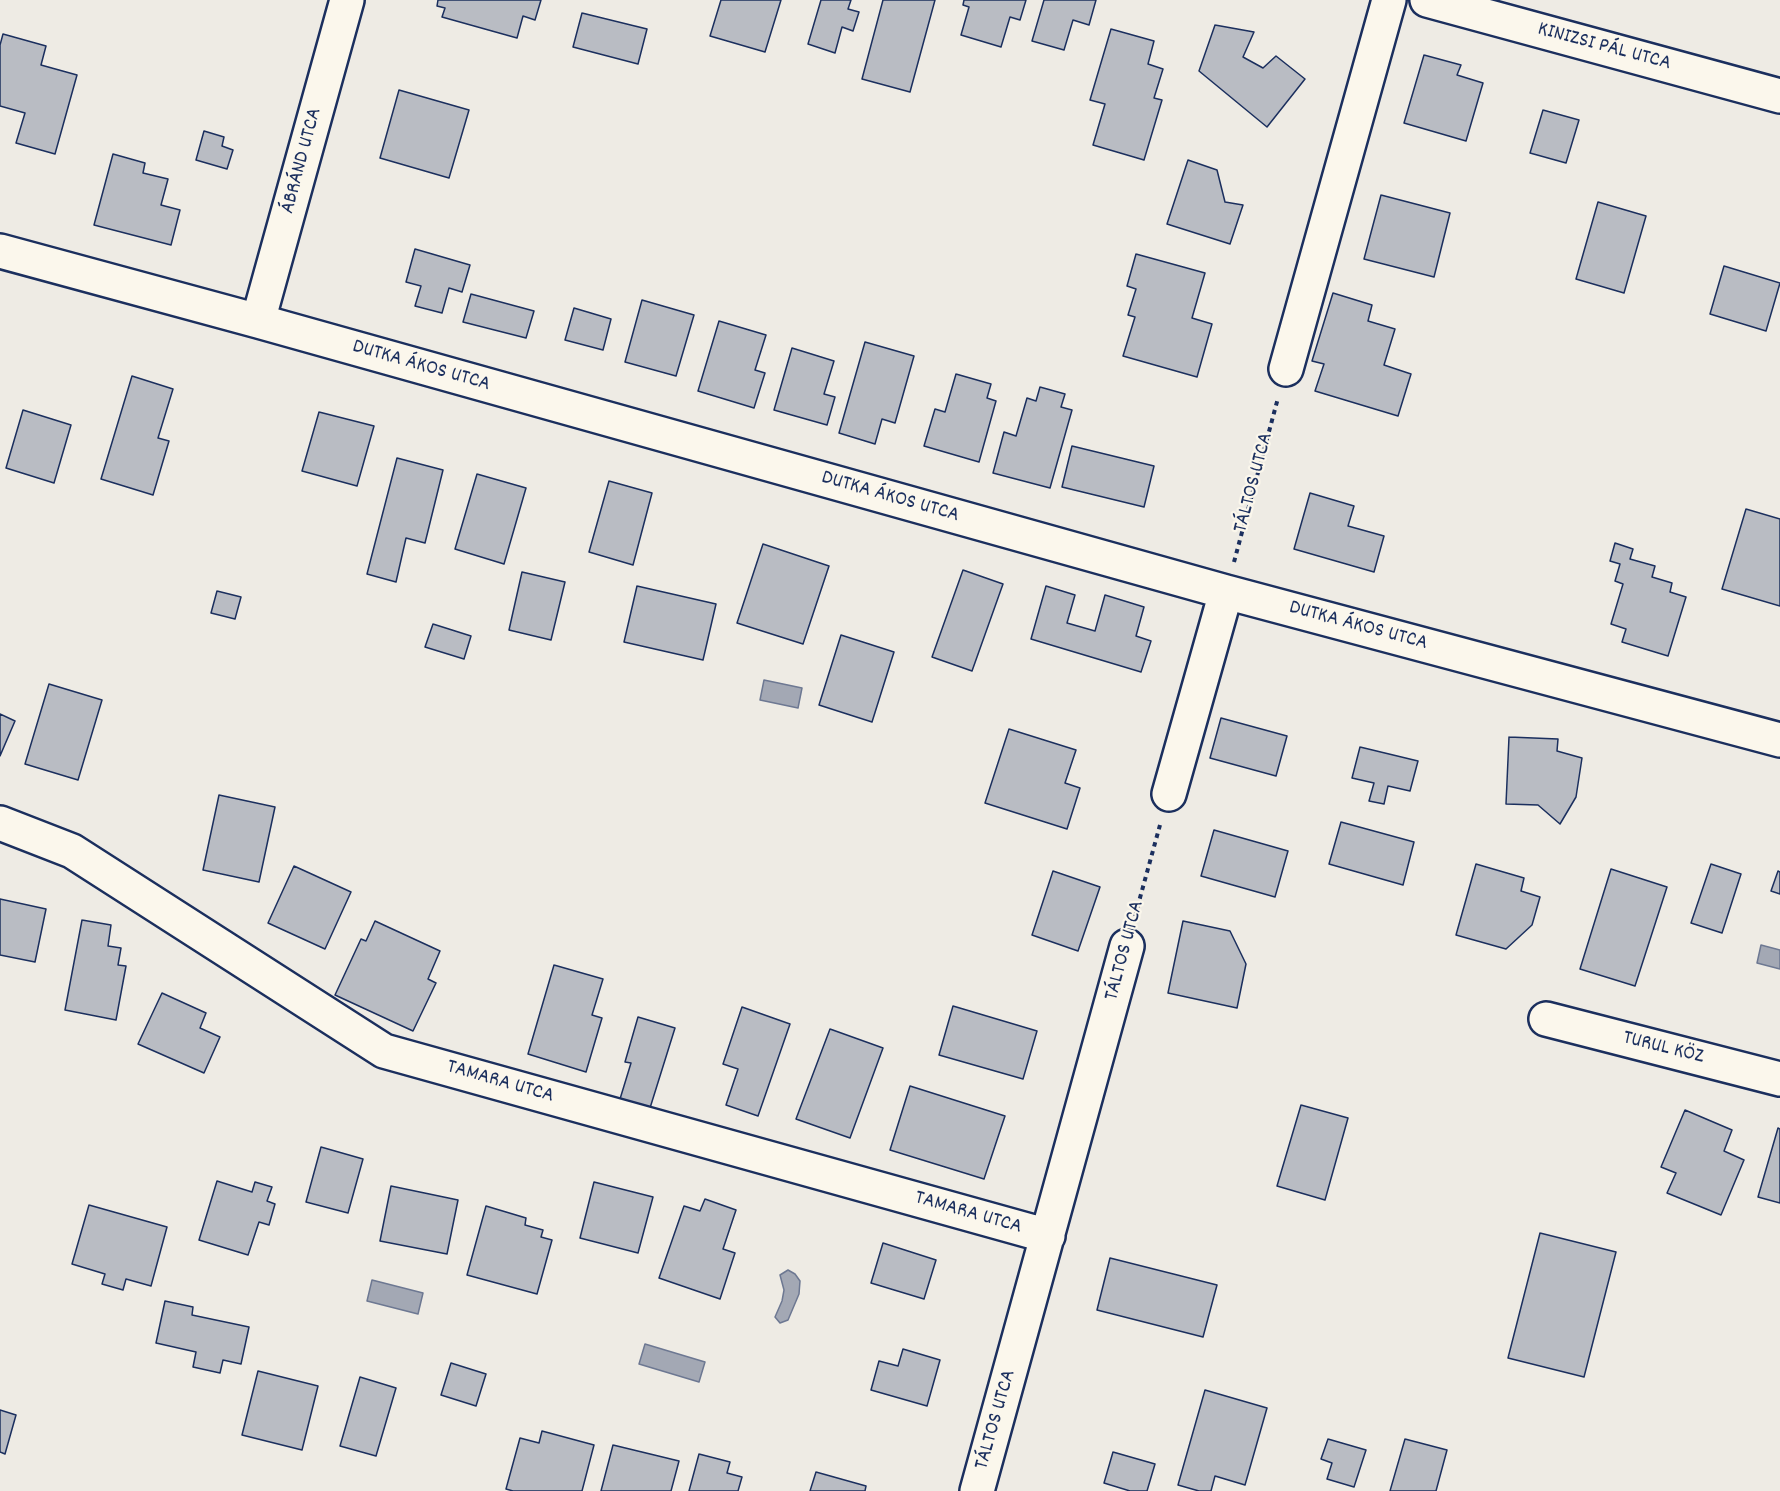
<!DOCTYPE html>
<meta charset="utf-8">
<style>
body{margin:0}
canvas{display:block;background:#eeebe4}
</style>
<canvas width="1780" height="1491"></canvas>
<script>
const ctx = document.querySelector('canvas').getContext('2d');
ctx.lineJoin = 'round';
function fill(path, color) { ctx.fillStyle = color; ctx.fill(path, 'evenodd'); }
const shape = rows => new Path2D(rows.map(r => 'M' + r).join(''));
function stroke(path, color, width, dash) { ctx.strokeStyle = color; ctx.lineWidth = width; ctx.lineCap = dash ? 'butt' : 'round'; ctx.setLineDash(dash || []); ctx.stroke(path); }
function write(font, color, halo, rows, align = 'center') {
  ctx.font = font + ' Dekko,sans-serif'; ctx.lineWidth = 4.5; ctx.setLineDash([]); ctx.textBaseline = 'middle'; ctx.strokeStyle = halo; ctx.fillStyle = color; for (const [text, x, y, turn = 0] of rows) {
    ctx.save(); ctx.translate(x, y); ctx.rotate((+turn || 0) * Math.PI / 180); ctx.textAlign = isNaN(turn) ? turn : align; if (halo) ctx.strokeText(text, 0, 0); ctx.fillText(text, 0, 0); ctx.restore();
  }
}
const water = shape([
 [764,680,802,688,798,708,760,700,764,680],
 [1761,945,1780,950,1780,969,1757,963,1761,945],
 [788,1270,795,1274,800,1281,799,1294,788,1320,780,1323,775,1317,782,1301,784,1290,780,1275,788,1270],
 [372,1280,423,1293,418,1314,367,1301,372,1280],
 [645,1344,705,1362,699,1382,639,1364,645,1344]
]);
fill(water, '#a3a8b4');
stroke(water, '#6d7892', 1.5);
const building = shape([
 [438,0,541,0,535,20,523,16,517,38,442,17,445,8,437,6,438,0],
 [721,0,781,0,765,52,710,36,721,0],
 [821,0,851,0,848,9,859,12,853,31,842,27,835,53,808,44,821,0],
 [883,0,935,0,910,92,862,79,883,0],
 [964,0,1026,0,1020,20,1010,17,1001,47,961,35,969,7,963,5,964,0],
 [1044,0,1096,0,1089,25,1073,20,1064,50,1032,41,1044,0],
 [582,13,647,29,638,64,573,47,582,13],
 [1215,25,1254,32,1243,57,1263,68,1276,56,1305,79,1267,127,1199,71,1215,25],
 [1111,29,1154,41,1148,64,1163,69,1154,98,1162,100,1144,160,1093,145,1105,104,1090,100,1111,29],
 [3,34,46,46,41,65,77,75,55,154,16,143,25,113,0,106,0,45,3,34],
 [1424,55,1461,65,1457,75,1483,83,1466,141,1404,123,1424,55],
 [399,90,469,110,449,178,380,158,399,90],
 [1543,110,1579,120,1566,163,1530,153,1543,110],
 [204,131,224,137,222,146,233,150,227,169,196,160,204,131],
 [113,154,145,163,143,173,168,179,161,205,180,210,171,245,94,225,113,154],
 [1188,160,1217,170,1225,202,1243,205,1230,244,1167,224,1188,160],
 [1381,195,1450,213,1434,277,1364,259,1381,195],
 [1598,202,1646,216,1624,293,1576,279,1598,202],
 [415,249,470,265,462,292,449,288,442,313,415,306,421,286,406,282,415,249],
 [1136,254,1205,273,1192,318,1212,324,1197,377,1123,356,1135,317,1128,315,1136,289,1127,286,1136,254],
 [1724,266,1780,283,1766,331,1710,314,1724,266],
 [1333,293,1372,305,1368,321,1395,329,1384,365,1411,374,1398,416,1315,391,1324,364,1312,361,1333,293],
 [471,294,534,311,526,338,463,322,471,294],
 [642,300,694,315,676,376,625,362,642,300],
 [574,308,611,319,603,350,565,340,574,308],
 [719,321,766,335,755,370,765,373,754,408,698,391,719,321],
 [865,342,914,356,895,423,882,419,875,444,839,433,865,342],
 [792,348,834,361,824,394,835,397,827,425,774,410,792,348],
 [956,374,991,384,987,398,996,401,979,462,924,446,935,409,945,412,956,374],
 [132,376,173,389,158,438,169,441,153,495,101,479,132,376],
 [1040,387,1065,394,1061,407,1072,410,1050,488,993,473,1004,432,1016,436,1027,398,1036,401,1040,387],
 [23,410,71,425,54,483,6,468,23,410],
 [319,412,374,426,357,486,302,471,319,412],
 [1072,446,1154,466,1144,507,1062,487,1072,446],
 [397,458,443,470,425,543,406,538,396,582,367,574,397,458],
 [477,474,526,488,504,564,455,549,477,474],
 [609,481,652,493,633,565,589,552,609,481],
 [1310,493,1354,506,1348,526,1384,536,1374,572,1294,549,1310,493],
 [1746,509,1780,519,1780,606,1722,589,1746,509],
 [1615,543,1633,549,1630,559,1655,566,1652,577,1672,583,1670,592,1686,597,1668,656,1622,642,1626,629,1611,624,1623,584,1615,581,1620,564,1610,561,1615,543],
 [763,544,829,566,803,644,737,623,763,544],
 [963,570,1003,584,972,671,932,657,963,570],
 [522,572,565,582,551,640,509,630,522,572],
 [637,586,716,604,703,660,624,642,637,586],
 [1046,586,1075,595,1067,623,1095,631,1105,595,1144,607,1136,636,1151,641,1141,672,1031,639,1046,586],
 [217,591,241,597,235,619,211,613,217,591],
 [433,624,471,636,464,659,425,647,433,624],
 [841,635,894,652,872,722,819,705,841,635],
 [49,684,102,700,78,780,25,764,49,684],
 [0,714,15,721,0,756,0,714],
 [1221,718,1287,736,1276,776,1210,758,1221,718],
 [1009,729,1076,750,1065,783,1080,788,1067,829,985,803,1009,729],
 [1509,737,1558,739,1557,751,1582,758,1576,797,1560,824,1538,805,1506,804,1509,737],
 [1360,747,1418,761,1410,791,1388,786,1384,804,1369,801,1374,783,1352,778,1360,747],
 [219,795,275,807,259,882,203,870,219,795],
 [1341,822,1414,842,1403,885,1329,864,1341,822],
 [1214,830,1288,851,1275,897,1201,876,1214,830],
 [1476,864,1524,878,1521,891,1540,897,1532,925,1506,949,1456,935,1476,864],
 [1711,864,1741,874,1722,933,1691,923,1711,864],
 [294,866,351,892,325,949,268,923,294,866],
 [1611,869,1667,887,1635,986,1580,969,1611,869],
 [1053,871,1100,887,1078,951,1032,935,1053,871],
 [1778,871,1780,872,1780,894,1771,891,1778,871],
 [0,899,46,909,35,962,0,955,0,899],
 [82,920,111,925,108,946,121,948,118,965,126,966,116,1020,65,1010,82,920],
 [375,921,440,951,428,979,436,983,413,1031,335,995,361,939,366,941,375,921],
 [1183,921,1230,931,1246,964,1237,1008,1168,993,1183,921],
 [554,965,603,979,592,1015,602,1018,586,1072,528,1054,554,965],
 [162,993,206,1013,200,1028,220,1037,204,1073,138,1044,162,993],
 [953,1006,1037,1031,1023,1079,939,1055,953,1006],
 [742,1007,790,1024,758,1116,726,1105,738,1069,723,1064,742,1007],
 [638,1017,675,1028,650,1108,620,1099,631,1063,625,1062,638,1017],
 [830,1029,883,1048,850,1138,796,1119,830,1029],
 [910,1086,1005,1116,984,1179,890,1150,910,1086],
 [1301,1105,1348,1118,1325,1200,1277,1186,1301,1105],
 [1685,1110,1732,1130,1724,1151,1744,1160,1721,1215,1667,1193,1676,1173,1661,1167,1685,1110],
 [1778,1128,1780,1129,1780,1203,1758,1197,1778,1128],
 [321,1147,363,1159,348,1213,306,1202,321,1147],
 [217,1181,252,1192,255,1182,272,1187,267,1201,275,1204,269,1225,259,1222,248,1255,199,1240,217,1181],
 [594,1182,653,1197,638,1253,580,1238,594,1182],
 [391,1186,458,1200,447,1254,380,1241,391,1186],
 [705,1199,736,1210,723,1249,735,1253,720,1299,659,1278,684,1206,700,1211,705,1199],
 [89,1205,167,1227,151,1286,126,1279,123,1290,102,1284,105,1274,72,1264,89,1205],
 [486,1206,526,1218,525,1225,543,1230,541,1237,552,1240,537,1294,467,1275,486,1206],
 [1540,1233,1616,1252,1584,1377,1508,1358,1540,1233],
 [883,1243,936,1260,924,1299,871,1283,883,1243],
 [1110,1258,1217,1285,1203,1337,1097,1310,1110,1258],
 [165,1301,193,1307,192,1315,249,1327,241,1364,223,1360,220,1373,193,1367,196,1352,156,1343,165,1301],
 [903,1349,940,1360,927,1406,871,1390,879,1361,898,1366,903,1349],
 [451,1363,486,1374,476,1406,441,1395,451,1363],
 [258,1371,318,1386,302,1450,242,1435,258,1371],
 [360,1377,396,1388,376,1456,340,1446,360,1377],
 [1205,1390,1267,1408,1245,1485,1215,1476,1211,1491,1199,1491,1178,1485,1205,1390],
 [0,1410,16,1415,5,1454,0,1452,0,1410],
 [542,1431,594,1445,582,1491,513,1491,506,1489,520,1438,539,1443,542,1431],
 [1328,1439,1366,1450,1354,1487,1327,1479,1332,1463,1321,1459,1328,1439],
 [1405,1439,1447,1450,1436,1491,1390,1491,1405,1439],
 [613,1445,679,1461,671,1491,601,1491,613,1445],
 [1113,1452,1155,1464,1147,1491,1130,1491,1104,1483,1113,1452],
 [699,1454,730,1462,727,1473,742,1477,738,1491,689,1491,699,1454],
 [816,1472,866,1486,865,1491,810,1491,816,1472]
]);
fill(building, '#b9bcc3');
stroke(building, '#1b2f5e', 1.5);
const minor = shape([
 [1427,0,1780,96],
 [0,251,258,321,1226,592,1780,740],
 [258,321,347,0],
 [1286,369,1389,0],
 [1169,794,1226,592],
 [0,823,72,851,384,1051,1048,1236],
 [1546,1019,1780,1079],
 [977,1491,1127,946]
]);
stroke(minor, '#1b2f5e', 38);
stroke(shape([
 [1234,562,1278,398],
 [1135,916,1160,825]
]), '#1b2f5e', 4, [4.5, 4.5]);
stroke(minor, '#fbf7ec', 33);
write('21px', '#1b2f5e', '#fbf7ec', [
 ["KINIZSI PÁL UTCA",1604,48,15],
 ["ÁBRÁND UTCA",303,161,-75],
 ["DUTKA ÁKOS UTCA",421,367,16],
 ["TÁLTOS UTCA",1255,483,-75],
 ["DUTKA ÁKOS UTCA",890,498,16],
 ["DUTKA ÁKOS UTCA",1358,627,15],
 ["TÁLTOS UTCA",1126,951,-75],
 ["TURUL KÖZ",1663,1049,14],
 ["TAMARA UTCA",500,1083,16],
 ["TAMARA UTCA",968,1214,16],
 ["TÁLTOS UTCA",997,1420,-74]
]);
</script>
